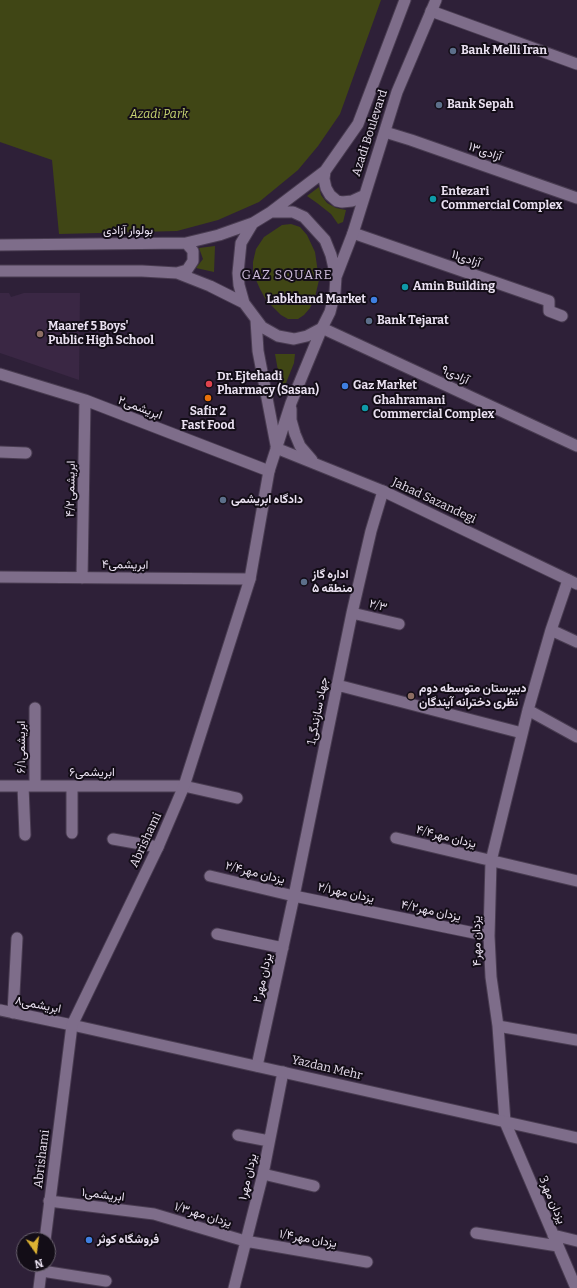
<!DOCTYPE html>
<meta charset="utf-8">
<style>
body{margin:0}
#map{position:relative;width:577px;height:1288px;overflow:hidden;background:#2e2038;font-family:Bitter,serif}
canvas{display:block}
.north{position:absolute;left:16px;top:1232px;width:40px;height:40px;box-sizing:border-box;background:#130d17;border:1px solid #69616e;border-radius:50%;rotate:166deg;font-size:11px;font-weight:700;line-height:16px;text-align:center;color:#e9e0f0}
.north::after{content:'';display:block;margin:auto;width:14px;height:18px;background:#dcb233;clip-path:polygon(50% 0,100% 100%,50% 72%,0 100%)}
</style>
<div id="map">
<canvas width="577" height="1288"></canvas>
<div class="north">N</div>
</div>
<script>
const ctx = document.querySelector('canvas').getContext('2d');
ctx.lineJoin = 'round';
function fill(path, color) { ctx.fillStyle = color; ctx.fill(path, 'evenodd'); }
const shape = rows => new Path2D(rows.map(r => 'M' + r).join(''));
function stroke(path, color, width, dash) { ctx.strokeStyle = color; ctx.lineWidth = width; ctx.lineCap = dash ? 'butt' : 'round'; ctx.setLineDash(dash || []); ctx.stroke(path); }
function write(font, color, halo, rows, align = 'center') {
  ctx.font = font + ' Bitter,Vazirmatn,serif'; ctx.lineWidth = 4; ctx.setLineDash([]); ctx.textBaseline = 'middle'; ctx.strokeStyle = halo; ctx.fillStyle = color; for (const [text, x, y, turn = 0] of rows) {
    ctx.save(); ctx.translate(x, y); ctx.rotate((+turn || 0) * Math.PI / 180); ctx.textAlign = isNaN(turn) ? turn : align; if (halo) ctx.strokeText(text, 0, 0); ctx.fillText(text, 0, 0); ctx.restore();
  }
}
fill(shape([
 [0,293,9,293,11,297,24,293,80,293,79,380,0,353]
]), '#3a2744');
fill(shape([
 [0,0,381,0,340,114,318,146,298,170,259,202,218,220,177,231,59,234,52,160,0,142],
 [319,187,321,195,327,203,336,208,346,210,343,222,338,224,331,214,317,203,307,196],
 [291,224,300,227,307,235,315,252,319,280,315,297,310,308,304,315,298,319,288,319,281,315,266,300,260,289,253,273,253,262,256,249,264,237,282,225],
 [215,246,214,272,196,268,203,259,199,248],
 [275,354,295,354,294,363,282,393]
]), '#404615');
const minor = shape([
 [385,132,411,140,577,198],
 [353,233,549,301,549,311,562,316],
 [322,328,577,446],
 [0,374,85,400,269,471],
 [0,452,26,453],
 [0,577,250,579],
 [82,578,85,400],
 [568,580,551,630,528,710,491,861,489,936,491,977,498,1026,505,1122,576,1288],
 [352,613,399,624],
 [551,630,577,642],
 [337,685,522,733],
 [35,708,35,786],
 [528,710,577,737],
 [0,786,184,786,237,798],
 [23,786,25,835],
 [72,786,72,833],
 [396,838,577,881],
 [113,839,158,847],
 [210,876,294,896,489,936],
 [217,934,283,948],
 [0,1010,72,1025],
 [13,1013,17,938],
 [498,1026,577,1040],
 [257,1066,294,896,352,613,371,531,383,491],
 [238,1135,269,1141],
 [263,1174,314,1186],
 [49,1201,154,1214,245,1241,367,1262],
 [476,1233,558,1246],
 [553,1235,577,1241],
 [42,1271,106,1281],
 [234,1288,263,1174,283,1072]
]);
const tertiary = shape([
 [431,11,577,64],
 [72,1025,577,1138]
]);
const secondary = shape([
 [325,171,324,179,326,188,330,195,337,201,342,202,352,201,363,196],
 [271,212,293,212,304,217,325,240,331,255,336,277,335,292,330,312,322,328,307,336,294,339,278,336,262,327,244,303,239,285,238,273,241,243,253,223,271,212],
 [271,212,325,171,358,124,405,0],
 [0,245,186,243,219,235,253,223],
 [0,271,142,271,177,273,210,286,244,303],
 [177,273,187,270,193,261,193,251,186,243],
 [336,277,353,233,397,92,436,0],
 [256,320,258,351,276,445],
 [291,409,291,420,295,434,300,446,312,460],
 [276,448,383,491,577,584],
 [45,1240,72,1025,158,847,184,786,250,579,269,471,291,403,322,328],
 [39,1288,42,1264]
]);
stroke(minor, '#493c51', 13);
stroke(tertiary, '#493c51', 13);
stroke(secondary, '#493c51', 13);
stroke(minor, '#7e6d8a', 11);
stroke(tertiary, '#7e6d8a', 11);
stroke(secondary, '#7e6d8a', 11);
for (const [x, y, r, color] of [
 [453,51,4,"#5c6f8a"],
 [439,105,4,"#5c6f8a"],
 [433,199,4,"#0f9aa8"],
 [405,287,4,"#0f9aa8"],
 [374,300,4,"#3f7fe0"],
 [369,321,4,"#5c6f8a"],
 [40,334,4,"#8d6e63"],
 [209,384,4,"#e0444e"],
 [345,386,4,"#3f7fe0"],
 [208,398,4,"#e8710a"],
 [365,408,4,"#0f9aa8"],
 [223,500,4,"#5c6f8a"],
 [304,582,4,"#5c6f8a"],
 [411,696,4,"#8d6e63"],
 [89,1240,4,"#3f7fe0"]
]) { const dot = new Path2D(); dot.arc(x, y, r, 0, 2 * Math.PI); ctx.fillStyle = color; ctx.fill(dot); stroke(dot, '#130d17', 1.5); }
write('bold 12px', '#e9e0f0', '#130d17', [
 ["Bank Melli Iran",461,51],
 ["Bank Sepah",447,105],
 ["Entezari",441,192],
 ["Commercial Complex",441,206],
 ["Amin Building",413,287],
 ["Labkhand Market",366,300,"right"],
 ["Bank Tejarat",377,321],
 ["Maaref 5 Boys'",48,327],
 ["Public High School",48,341],
 ["Dr. Ejtehadi",217,377],
 ["Pharmacy (Sasan)",217,391],
 ["Gaz Market",353,386],
 ["Ghahramani",373,401],
 ["Commercial Complex",373,415],
 ["Safir 2",208,412,"center"],
 ["Fast Food",208,426,"center"],
 ["دادگاه ابریشمی",231,500],
 ["اداره گاز",312,575],
 ["منطقه ۵",312,589],
 ["دبیرستان متوسطه دوم",419,689],
 ["نظری دخترانه آیندگان",419,703],
 ["فروشگاه کوثر",97,1240]
], 'left');
write('italic 12px', '#c8d572', '#130d17', [
 ["Azadi Park",159,115]
]);
write('12px', '#e9e0f0', '#130d17', [
 ["Azadi Boulevard",370,133,-72],
 ["آزادی۱۳",485,152,19],
 ["بولوار آزادی",128,231],
 ["آزادی۱۱",466,259,19],
 ["آزادی۹",455,375,25],
 ["ابریشمی۲",140,408,21],
 ["ابریشمی۴/۲",71,489,-89],
 ["Jahad Sazandegi",434,501,25],
 ["ابریشمی۴",125,565,1],
 ["۲/۳",378,606,14],
 ["1جهاد سازندگی",318,711,-79],
 ["۶/۱ابریشمی",22,747,-90],
 ["ابریشمی۶",92,773],
 ["۴/۴یزدان مهر",446,837,14],
 ["Abrishami",146,840,-65],
 ["۲/۴یزدان مهر",255,873,14],
 ["۲/۱یزدان مهر",346,893,12],
 ["۴/۲یزدان مهر",431,911,12],
 ["یزدان مهر۴",477,941,-91],
 ["یزدان مهر۲",263,978,-77],
 ["ابریشمی۸",38,1005,11],
 ["Yazdan Mehr",327,1068,13],
 ["Abrishami",42,1159,-83],
 ["یزدان مهر۱",248,1177,-77],
 ["ابریشمی۱",103,1195,7],
 ["3یزدان مهر",552,1200,67],
 ["۱/۳یزدان مهر",203,1215,17],
 ["۱/۴یزدان مهر",308,1239,10]
]);
ctx.letterSpacing = '1px';
write('13px', '#cbb9d8', '#130d17', [
 ["GAZ SQUARE",287,275]
]);
ctx.letterSpacing = '0px';
</script>
